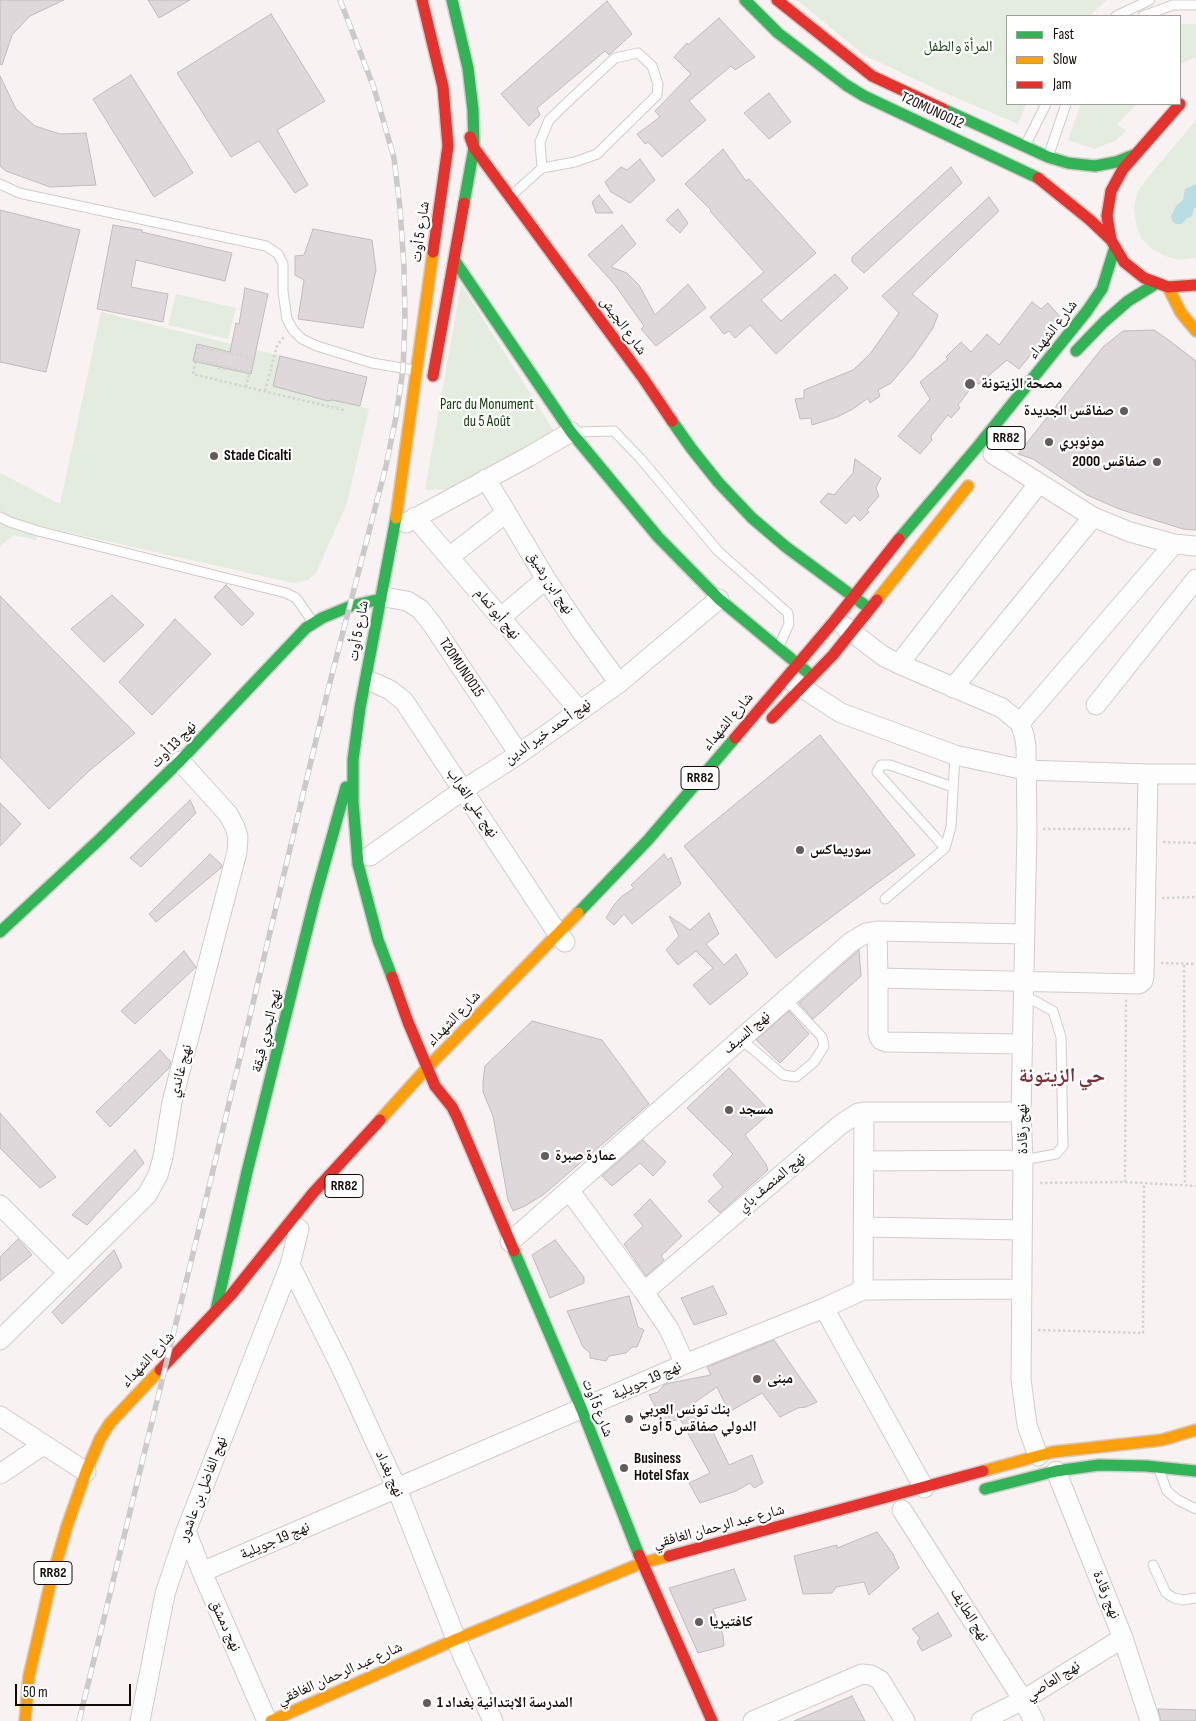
<!DOCTYPE html>
<meta charset="utf-8">
<style>
body{margin:0}
#map{position:relative;width:1196px;height:1721px;overflow:hidden;background:#f8f3f2;font-family:"Sofia Sans Condensed",sans-serif}
canvas{display:block}
.legend{position:absolute;left:1006px;top:15px;width:175px;height:90px;box-sizing:border-box;background:#fff;border:1px solid #a19d9c;margin:0;padding:6px 9px;list-style:none;font-size:15px;color:#130b08}
.legend li{display:flex;align-items:center;gap:10px;height:25px}
.legend b{width:25px;border:1px solid #a19d9c}
.scale{position:absolute;left:15px;top:1684px;width:116px;height:22px;box-sizing:border-box;border:2px solid #130b08;border-top:0;padding-left:6px;font-size:15px;line-height:18px;white-space:nowrap;color:#130b08;-webkit-text-stroke:4px #fff;paint-order:stroke}
</style>
<div id="map">
<canvas width="1196" height="1721"></canvas>
<ul class="legend">
<li><b style="height:6px;background:#30b455"></b>Fast</li>
<li><b style="height:6px;background:#ff9f0a"></b>Slow</li>
<li><b style="height:6px;background:#e5322d"></b>Jam</li>
</ul>
<div class="scale">50 m</div>
</div>
<script>
const ctx = document.querySelector('canvas').getContext('2d');
ctx.lineJoin = 'round';
function fill(path, color) { ctx.fillStyle = color; ctx.fill(path, 'evenodd'); }
const shape = rows => new Path2D(rows.map(r => 'M' + r).join(''));
function stroke(path, color, width, dash) { ctx.strokeStyle = color; ctx.lineWidth = width; ctx.lineCap = dash ? 'butt' : 'round'; ctx.setLineDash(dash || []); ctx.stroke(path); }
function write(font, color, halo, rows, align = 'center') {
  ctx.font = font + ' "Sofia Sans Condensed","Noto Naskh Arabic",sans-serif'; ctx.lineWidth = 4.5; ctx.setLineDash([]); ctx.textBaseline = 'middle'; ctx.strokeStyle = halo; ctx.fillStyle = color; for (const [text, x, y, turn = 0] of rows) {
    ctx.save(); ctx.translate(x, y); ctx.rotate((+turn || 0) * Math.PI / 180); ctx.textAlign = isNaN(turn) ? turn : align; if (halo) ctx.strokeText(text, 0, 0); ctx.fillText(text, 0, 0); ctx.restore();
  }
}
fill(shape([
 [797,0,1107,0,1089,16,1007,16,1007,104,1026,104,1018,124,938,90,864,55],
 [1180,24,1196,24,1196,57,1180,64],
 [1081,104,1137,104,1117,124,1126,131,1115,141,1094,149,1068,140],
 [1196,120,1196,258,1179,260,1165,256,1152,249,1141,238,1136,224,1134,208,1137,193,1145,181],
 [461,284,554,431,449,489,425,490],
 [176,294,236,308,228,339,168,325],
 [101,312,306,362,331,399,369,409,347,503,316,573,308,580,293,583,40,526,36,540,14,535,0,546,0,473,60,504]
]), '#e3ecde');
fill(shape([
 [1196,175,1196,208,1194,208,1192,216,1186,219,1182,224,1176,224,1172,221,1171,217,1176,206,1183,200,1185,189,1196,184]
]), '#b8dde2');
const building = shape([
 [0,0,64,0,30,16,12,35,2,65,0,64,0,0],
 [148,0,190,0,159,18,148,0],
 [607,1,632,34,609,55,605,51,537,108,540,115,529,126,501,94,607,1],
 [271,14,325,101,277,130,308,185,295,193,259,141,231,157,177,73,271,14],
 [719,18,755,57,735,70,731,66,689,101,706,120,662,157,648,142,645,144,637,134,660,117,655,111,691,74,674,57,687,43,688,45,719,18],
 [131,75,193,173,154,197,93,99,131,75],
 [0,76,16,109,35,126,60,134,86,133,96,185,50,187,6,171,0,166,0,76],
 [769,93,791,122,769,139,744,113,769,93],
 [723,149,746,181,749,179,816,253,761,300,781,321,835,274,848,288,776,354,750,325,735,338,729,331,724,334,710,317,764,272,710,211,711,210,685,184,723,149],
 [640,159,655,180,630,203,611,192,605,182,621,167,627,170,640,159],
 [951,167,962,183,864,273,852,262,852,257,951,167],
 [599,195,613,213,596,213,592,202,599,195],
 [989,197,999,211,912,294,938,315,933,328,913,357,891,383,878,390,880,396,870,403,868,398,853,409,837,417,812,425,811,418,800,419,795,399,804,398,804,390,853,370,870,354,899,313,882,296,989,197],
 [678,209,688,223,680,233,666,220,678,209],
 [0,210,80,230,46,372,0,362,0,210],
 [113,225,142,230,142,232,232,253,225,281,136,260,131,287,168,294,163,322,97,309,113,225],
 [622,225,636,244,611,267,627,273,639,285,655,315,688,284,706,308,656,346,641,329,644,326,615,285,588,255,622,225],
 [313,229,372,240,376,270,363,328,298,319,304,280,295,275,295,256,304,255,313,229],
 [245,288,268,294,251,374,193,361,197,344,230,352,236,323,239,324,245,288],
 [1032,302,1041,309,1048,303,1061,318,1019,369,1007,360,979,384,975,383,958,405,960,408,951,418,948,415,931,436,932,440,920,454,898,436,930,399,920,382,948,359,946,357,961,342,971,352,987,334,999,345,1032,302],
 [1154,330,1170,341,1196,361,1196,530,1183,529,1119,509,1087,495,1033,459,1018,454,1103,347,1123,331,1154,330],
 [280,356,367,377,360,406,332,400,328,401,273,386,280,356],
 [855,459,881,478,876,488,879,496,867,510,869,512,860,521,854,515,846,524,820,502,828,493,834,495,853,473,855,459],
 [226,585,254,614,242,626,214,597,226,585],
 [112,595,144,625,104,662,71,629,112,595],
 [0,596,135,733,89,771,49,809,0,757,0,596],
 [175,619,211,654,152,715,119,682,175,619],
 [820,735,915,855,776,958,684,846,820,735],
 [190,800,196,813,141,867,130,858,190,800],
 [0,803,21,824,0,846,0,803],
 [210,854,222,865,221,868,156,922,149,914,210,854],
 [664,854,668,860,671,857,681,884,632,924,624,914,614,925,606,918,614,905,621,897,634,888,631,885,664,854],
 [709,913,719,934,706,944,724,965,736,954,748,974,710,1005,693,985,713,968,696,951,678,965,666,950,679,936,669,916,690,930,709,913],
 [859,950,861,976,813,1019,799,1003,859,950],
 [184,951,196,967,135,1024,121,1011,184,951],
 [789,1011,809,1034,780,1063,756,1040,789,1011],
 [532,1021,602,1040,649,1104,543,1195,525,1206,513,1211,508,1200,493,1116,483,1092,483,1081,485,1066,532,1021],
 [160,1050,171,1062,169,1068,110,1127,96,1112,160,1050],
 [729,1068,771,1112,745,1135,766,1164,768,1170,720,1213,708,1201,723,1187,713,1175,733,1154,687,1108,729,1068],
 [0,1113,56,1177,40,1188,0,1148,0,1113],
 [643,1140,666,1162,653,1176,640,1163,612,1186,602,1176,643,1140],
 [135,1150,144,1163,87,1225,72,1215,135,1150],
 [650,1199,682,1236,661,1256,664,1260,646,1276,624,1244,643,1226,634,1215,650,1199],
 [18,1239,32,1255,0,1281,0,1257,18,1239],
 [555,1240,584,1277,584,1283,550,1298,532,1255,555,1240],
 [114,1250,122,1267,62,1324,52,1312,114,1250],
 [713,1286,727,1314,694,1325,681,1298,713,1286],
 [629,1296,638,1327,644,1330,637,1347,632,1347,626,1353,609,1356,606,1361,590,1358,590,1353,583,1347,567,1311,629,1296],
 [774,1340,817,1402,806,1407,798,1408,780,1417,762,1393,729,1412,717,1387,691,1405,700,1432,711,1428,729,1465,752,1455,763,1483,754,1488,750,1483,736,1491,700,1503,689,1483,710,1473,680,1419,664,1423,649,1395,658,1392,664,1385,670,1383,711,1375,707,1367,774,1340],
 [877,1532,893,1554,899,1568,869,1595,864,1582,836,1587,832,1593,803,1594,794,1556,837,1545,837,1548,877,1532],
 [734,1569,746,1600,713,1609,723,1635,724,1646,698,1653,669,1588,734,1569],
 [938,1613,952,1636,922,1651,917,1642,920,1638,912,1629,938,1613],
 [852,1696,865,1721,794,1721,852,1696],
 [1158,1709,1196,1710,1196,1721,1161,1721,1158,1709]
]);
fill(building, '#ded8db');
stroke(building, '#c0bbbe', 1);
const lane = shape([
 [1116,16,1150,0],
 [1143,16,1173,5,1196,5],
 [1026,144,1046,104],
 [1049,154,1066,104],
 [0,184,19,193,266,246,278,254,283,264,283,292,287,319,293,330,302,339,317,346,372,363,414,370],
 [512,195,542,168,575,162,597,154,657,95,658,84,652,66,638,53,615,58,573,97,549,120,540,142,542,168],
 [577,432,614,431,640,458,718,551,788,613,789,624,779,646],
 [0,517,10,522,38,531,286,593,296,598,313,622],
 [945,848,877,772,881,765,890,765,953,787],
 [885,899,945,848,951,827,955,755],
 [741,1039,783,1075,796,1077,814,1062,824,1046,822,1037,786,999],
 [1023,1160,1056,1154,1063,1146,1061,1037,1053,1011,1024,995],
 [1159,1470,1167,1491,1178,1500,1196,1509],
 [1153,1565,1166,1593,1174,1598,1183,1600,1196,1598]
]);
const street = shape([
 [993,454,1093,517,1130,532,1174,544,1196,546],
 [486,479,546,579,581,631,619,683],
 [415,517,579,710],
 [406,523,528,457,571,432],
 [449,557,506,513],
 [390,598,407,601,420,609,432,624,519,754],
 [500,618,546,579],
 [844,626,883,656,899,664,1002,708,1020,723,1024,735,1026,746,1027,829,1021,1112,1023,1160,1021,1379,1027,1425,1038,1456],
 [899,664,1039,483],
 [793,682,841,713,955,755,1025,770,1148,774,1196,774],
 [375,683,390,690,404,701,558,934,565,942],
 [953,688,1093,517],
 [1096,705,1196,579],
 [1020,723,1174,544],
 [370,856,463,790,519,754,619,683,719,599],
 [877,931,878,978,1139,984,1143,981,1144,976,1148,774],
 [878,978,878,1034,881,1040,886,1042,1023,1044],
 [864,1112,1021,1112],
 [864,1161,1023,1160],
 [569,1190,644,1292,840,1125,858,1113,864,1112,863,1290],
 [0,1205,68,1273,147,1195,158,1175,163,1157,172,1102,237,852,238,837,235,827,228,814,180,761],
 [863,1227,1022,1230],
 [299,1229,290,1265,341,1367,397,1489,462,1654,493,1721],
 [510,1242,851,942,866,933,877,931,1025,934],
 [644,1292,669,1329,685,1364],
 [824,1308,924,1488],
 [0,1340,68,1273],
 [0,1416,86,1472],
 [1056,1471,1123,1638,1150,1721],
 [0,1474,43,1445],
 [902,1510,1023,1700,1034,1721],
 [186,1531,202,1572,267,1721],
 [202,1572,685,1364,824,1308,863,1290,1022,1289],
 [140,1721,165,1594,186,1531,290,1265],
 [753,1721,862,1674,871,1675,880,1680,905,1721],
 [981,1721,1023,1700,1123,1638]
]);
const fast = shape([
 [452,0,468,68,473,110,474,148,464,203],
 [745,0,778,33,846,85,864,96,1038,178],
 [943,109,1048,157,1068,163,1095,166,1116,162,1136,154],
 [455,261,571,432,658,537,719,599,812,676],
 [1076,351,1104,322,1128,301,1157,283],
 [672,421,691,448,718,482,752,518,786,547,870,609],
 [899,539,979,445,1087,311,1102,289,1115,247],
 [578,913,648,840,735,738],
 [0,932,100,839,180,761,306,628,322,618,351,606,381,599],
 [392,977,378,940,358,864,353,802,353,760,360,708,396,518],
 [514,1251,582,1410,639,1555],
 [216,1310,247,1172,315,898,346,787],
 [985,1489,1056,1471,1099,1465,1146,1466,1196,1471]
]);
const slow = shape([
 [1168,287,1181,313,1196,331],
 [396,518,433,252],
 [877,600,968,486],
 [380,1120,427,1068,578,913],
 [983,1471,1053,1452,1162,1440,1196,1430],
 [25,1721,29,1676,50,1585,67,1526,86,1472,100,1439,110,1423,160,1370],
 [271,1721,457,1639,642,1563,669,1556]
]);
const jam = shape([
 [422,0,443,87,448,146,433,252],
 [777,0,872,76,943,109],
 [1180,104,1123,169,1111,191,1107,216,1111,240,1124,262,1144,278,1168,287,1196,285],
 [470,137,474,148,643,378,672,421],
 [1038,178,1090,220,1111,240],
 [433,376,464,203],
 [772,718,833,655,877,600],
 [735,738,835,620,899,539],
 [392,977,408,1022,435,1086,452,1107,457,1117,514,1251],
 [160,1370,231,1295,313,1193,380,1120],
 [639,1555,712,1721],
 [669,1556,983,1471]
]);
stroke(lane, '#d2cbc9', 11);
stroke(street, '#d2cbc9', 21);
stroke(fast, '#d2cbc9', 14);
stroke(slow, '#d2cbc9', 14);
stroke(jam, '#d2cbc9', 14);
stroke(shape([
 [196,360,250,372],
 [218,368,226,369],
 [246,387,253,358,199,347,193,374,246,387,344,410],
 [265,391,277,346,284,337],
 [1043,829,1130,829],
 [1163,842,1196,843],
 [1162,898,1196,897],
 [1161,963,1196,964],
 [1184,965,1185,1185],
 [1125,1182,1126,999],
 [1040,1183,1125,1182,1196,1186],
 [1038,1330,1143,1333,1144,1183]
]), '#d4d3d3', 2.5, [2.5, 2.5]);
stroke(lane, '#fefdfd', 9);
stroke(street, '#fefdfd', 19);
stroke(fast, '#30b455', 11);
stroke(slow, '#ff9f0a', 11);
stroke(jam, '#e5322d', 11);
const rail = shape([
 [79,1721,197,1237,329,686,386,466,396,417,403,369,405,319,404,267,400,208,394,158,374,88,340,0]
]);
stroke(rail, '#cbc9c9', 5.5);
stroke(rail, '#fff', 4, [11]);
for (const [x, y, r, color] of [
 [970,384,6,"#635c5a"],
 [1124,411,5,"#635c5a"],
 [1049,442,5,"#635c5a"],
 [214,456,5,"#635c5a"],
 [1157,462,5,"#635c5a"],
 [800,850,5,"#635c5a"],
 [729,1110,5,"#635c5a"],
 [545,1156,5,"#635c5a"],
 [757,1379,5,"#635c5a"],
 [629,1419,5,"#635c5a"],
 [624,1468,5,"#635c5a"],
 [699,1622,5,"#635c5a"],
 [427,1703,5,"#635c5a"]
]) { const dot = new Path2D(); dot.arc(x, y, r, 0, 2 * Math.PI); ctx.fillStyle = color; ctx.fill(dot); stroke(dot, '#fff', 2); }
for (const [x, y, w] of [
 [1006,438,38],
 [700,778,38],
 [344,1186,38],
 [53,1573,38]
]) { const box = new Path2D(); box.roundRect(x - w / 2, y - 11.5, w, 23, 4); ctx.fillStyle = '#fff'; ctx.fill(box); stroke(box, '#130b08', 1); }
write('bold 14px', '#130b08', null, [
 ["RR82",1006,438],
 ["RR82",700,778],
 ["RR82",344,1186],
 ["RR82",53,1573]
]);
write('15px', '#0f3909', '#fff', [
 ["المرأة والطفل",958,47],
 ["Parc du Monument",487,405],
 ["du 5 Août",487,422]
]);
write('15px', '#130b08', '#fff', [
 ["T20MUN0012",932,111,25],
 ["شارع 5 أوت",421,232,-82],
 ["شارع الجيش",623,326,54],
 ["شارع الشهداء",1053,330,-52],
 ["نهج ابن رشيق",550,583,57],
 ["نهج أبو تمام",497,614,50],
 ["شارع 5 أوت",359,631,-80],
 ["T20MUN0015",461,668,56],
 ["شارع الشهداء",728,722,-50],
 ["نهج أحمد خير الدين",548,732,-35],
 ["نهج 13 أوت",174,745,-46],
 ["نهج علي الغراب",472,803,56],
 ["شارع الشهداء",454,1019,-46],
 ["نهج البحري قيقة",267,1031,-76],
 ["نهج السيف",747,1033,-41],
 ["نهج غاندي",181,1071,-75],
 ["نهج رقادة",1023,1129,-91],
 ["نهج المنصف باي",772,1183,-40],
 ["شارع الشهداء",148,1360,-47],
 ["نهج 19 جويلية",647,1381,-24],
 ["شارع 5 أوت",597,1408,68],
 ["نهج بغداد",389,1474,66],
 ["نهج الفاضل بن عاشور",203,1489,-69],
 ["شارع عبد الرحمان الغافقي",719,1527,-15],
 ["نهج 19 جويلية",275,1541,-23],
 ["نهج رقادة",1106,1595,68],
 ["نهج الطايف",969,1615,58],
 ["نهج دمشق",225,1626,66],
 ["شارع عبد الرحمان الغافقي",340,1674,-24],
 ["نهج العاصي",1053,1681,-32]
]);
write('bold 15px', '#130b08', '#fff', [
 ["مصحة الزيتونة",981,384],
 ["صفاقس الجديدة",1114,411,"right"],
 ["مونوبري",1059,442],
 ["Stade Cicalti",224,456],
 ["صفاقس 2000",1147,462,"right"],
 ["سوريماكس",810,850],
 ["مسجد",739,1110],
 ["عمارة صبرة",555,1156],
 ["مبنى",767,1379],
 ["بنك تونس العربي",639,1410],
 ["الدولي صفاقس 5 أوت",639,1427],
 ["Business",634,1459],
 ["Hotel Sfax",634,1476],
 ["كافتيريا",709,1622],
 ["المدرسة الابتدائية بغداد 1",437,1703]
], 'left');
write('bold 20px', '#783036', '#fff', [
 ["حي الزيتونة",1062,1077]
]);
</script>
